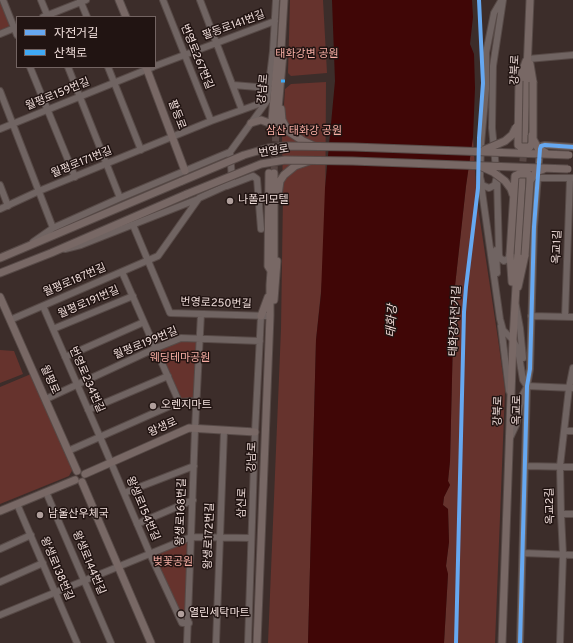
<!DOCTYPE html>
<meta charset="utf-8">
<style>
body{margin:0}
#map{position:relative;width:573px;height:643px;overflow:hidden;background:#3c2d2a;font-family:Overpass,"Noto Sans KR",sans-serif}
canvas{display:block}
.legend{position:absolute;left:16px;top:16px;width:140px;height:52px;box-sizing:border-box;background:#211412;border:1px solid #736462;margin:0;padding:5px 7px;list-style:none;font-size:12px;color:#efddda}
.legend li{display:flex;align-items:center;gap:8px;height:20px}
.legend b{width:20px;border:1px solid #736462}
</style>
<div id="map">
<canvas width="573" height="643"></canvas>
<ul class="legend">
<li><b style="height:5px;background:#66a8f1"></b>자전거길</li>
<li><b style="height:5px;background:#3fa9f5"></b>산책로</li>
</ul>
</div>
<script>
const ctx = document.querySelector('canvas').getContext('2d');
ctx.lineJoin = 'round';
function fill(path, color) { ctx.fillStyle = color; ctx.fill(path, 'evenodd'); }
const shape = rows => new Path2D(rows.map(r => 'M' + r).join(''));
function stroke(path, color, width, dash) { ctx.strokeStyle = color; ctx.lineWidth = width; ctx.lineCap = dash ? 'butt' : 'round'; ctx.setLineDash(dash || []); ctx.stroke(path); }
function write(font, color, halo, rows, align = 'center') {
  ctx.font = font + ' Overpass,"Noto Sans KR",sans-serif'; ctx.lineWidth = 3; ctx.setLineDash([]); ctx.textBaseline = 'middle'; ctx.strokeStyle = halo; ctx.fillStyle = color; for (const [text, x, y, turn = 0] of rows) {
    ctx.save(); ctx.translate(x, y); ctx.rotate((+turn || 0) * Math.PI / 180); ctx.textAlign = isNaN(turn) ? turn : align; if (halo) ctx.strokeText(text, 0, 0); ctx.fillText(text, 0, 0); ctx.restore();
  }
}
fill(shape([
 [290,0,323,0,327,73,291,76,288,73],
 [0,2,2,2,12,27,0,32],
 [326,82,325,252,316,340,308,643,268,643,281,329,283,195,282,136,285,89,291,84],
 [473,137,477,201,498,339,505,390,495,643,444,643,448,575,446,566,449,542,448,509,443,505,444,497,450,485,448,481,450,461,454,295,466,186],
 [181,338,199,339,196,401,179,402,156,348],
 [0,350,14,351,23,374,0,383],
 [31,374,73,469,69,476,0,504,0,387],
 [187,541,186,615,182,616,154,558,155,554]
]), '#66332d');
fill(shape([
 [332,0,472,0,473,17,470,44,474,54,475,88,473,137,466,186,454,295,450,461,448,481,450,485,444,497,443,505,448,509,449,542,446,566,448,574,444,643,308,643,316,340,321,294,325,188,335,81]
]), '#400606');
stroke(shape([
 [522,172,524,148],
 [274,173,276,131]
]), '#574744', 7, [7, 3.5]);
const minor = shape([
 [3,0,17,35],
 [41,0,48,17],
 [80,0,87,17],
 [163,0,211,121],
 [200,0,242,110],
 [503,0,493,66,492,128,497,179,499,255,500,258,504,261,509,258,510,254],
 [43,17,86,0],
 [0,34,17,27],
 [528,59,573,55],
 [155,66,275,21],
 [30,67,75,177],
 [68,67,120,198],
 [108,67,141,150],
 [233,85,269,88],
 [0,91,53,228],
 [267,101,273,51,276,0],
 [0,129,153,67],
 [230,152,267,101],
 [480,177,500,319,503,330,513,340,518,350,523,380,527,386],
 [537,178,573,178],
 [496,180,495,185,489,188,482,185,480,177,481,144,486,89,486,53,494,13,501,1],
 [0,185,8,206],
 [227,186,253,176,257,179,261,229],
 [0,209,39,191,211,121,267,101],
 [133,225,170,313,270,316],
 [65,249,81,245,198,199],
 [496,250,497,273],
 [122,272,179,402],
 [43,306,100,437,150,554,182,623,189,623],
 [516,306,520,328,523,358],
 [531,316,573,317],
 [565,317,570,178],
 [10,320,158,256,199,198,230,184,232,179,230,152,120,198,53,228,33,242],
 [501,326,509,391],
 [53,329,133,296],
 [65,357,144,322],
 [527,386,572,388],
 [46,399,156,348,181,338,260,341],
 [88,410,168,376],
 [565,431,573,431],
 [510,438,516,425,522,396,527,387],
 [68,451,179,402,196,401],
 [526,466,573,467],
 [46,492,111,643],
 [124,493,194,466],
 [17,504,77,643],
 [561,514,573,514],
 [137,524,193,500],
 [0,549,31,535],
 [523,553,573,555],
 [0,582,43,563],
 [0,615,191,537,251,538],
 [187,643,195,429,201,314],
 [216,643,224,431],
 [248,643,255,432,261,316],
 [520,643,527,386,530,369,534,227,540,149,541,146,545,145,573,147],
 [560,643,563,555,561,514,560,466,569,388,573,368]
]);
const major = shape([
 [119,0,126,17],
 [530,64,533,82],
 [146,67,185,171],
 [519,81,526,61],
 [281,109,282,120,288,131,303,141,314,146],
 [251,123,261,120,272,124],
 [271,131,278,54],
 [276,131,283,54,281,49,284,0],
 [524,141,530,0],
 [269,173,268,266,271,271],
 [278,195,280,181,284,175,295,166,309,161],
 [510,254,512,282],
 [0,258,182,181],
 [0,273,51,253,187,194],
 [518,287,525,255],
 [0,297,77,471],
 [274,300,277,261],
 [261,316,268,297],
 [85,474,189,428,255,432],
 [82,482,151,643],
 [0,511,75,480],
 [257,643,270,316,270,285,271,271,274,265,274,173],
 [502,643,513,340,522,180]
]);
stroke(minor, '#574a47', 8);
stroke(major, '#574a47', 9);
stroke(minor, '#706462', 6);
stroke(major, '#786865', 7);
const majorBridge = shape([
 [519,81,518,145,521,147,530,147,532,143,532,135],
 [533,82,533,139,538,148,546,153],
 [484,150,505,141,512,135,516,127],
 [482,167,493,172,505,181,511,189,513,195],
 [182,181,244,155,268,148,285,146,353,147,569,155],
 [187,194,261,164,285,160,352,161,568,169],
 [510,254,515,176,519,174,528,174,530,176,530,181],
 [525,255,530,181,536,172,544,169]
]);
stroke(majorBridge, '#574a47', 9, []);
stroke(majorBridge, '#786865', 7);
stroke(shape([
 [281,81,285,81]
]), '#3fa9f5', 3, [6, 3]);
stroke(shape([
 [456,643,464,312,466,287,478,188,479,138,483,83,479,0],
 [520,643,527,386,530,369,534,227,540,149,541,146,545,145,573,147]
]), '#66a8f1', 4);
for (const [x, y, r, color] of [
 [230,201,4,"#b09f9c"],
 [153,406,4,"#b09f9c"],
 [40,515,4,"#b09f9c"],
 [181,614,4,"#b09f9c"]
]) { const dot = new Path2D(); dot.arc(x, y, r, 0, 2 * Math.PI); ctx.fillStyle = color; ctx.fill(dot); stroke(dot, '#211412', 1.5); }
write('11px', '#efddda', '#211412', [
 ["팔등로141번길",234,26,-20],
 ["번영로267번길",196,57,68],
 ["강북로",516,70,-88],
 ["강남로",264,89,-85],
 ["월평로159번길",58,95,-22],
 ["팔등로",176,115,69],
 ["번영로",274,152,-9],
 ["월평로171번길",82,163,-22],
 ["옥교1길",558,247,-88],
 ["월평로187번길",75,281,-23],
 ["월평로191번길",89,303,-23],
 ["번영로250번길",216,304,2],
 ["태화강자전거길",456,321,-87],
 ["월평로199번길",146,344,-22],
 ["월평로",49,380,66],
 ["번영로234번길",86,380,66],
 ["옥교로",518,410,-89],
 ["강북로",499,411,-88],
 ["왕생로",163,428,-24],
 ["강남로",253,457,-88],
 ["삼신로",243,503,-88],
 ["옥교2길",551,506,-92],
 ["왕생로154번길",142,509,67],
 ["왕생로168번길",182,512,-88],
 ["왕생로172번길",210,536,-88],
 ["왕생로144번길",88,563,67],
 ["왕생로138번길",56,569,67]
]);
write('11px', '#f7aea4', '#211412', [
 ["태화강변 공원",307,55],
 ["삼산 태화강 공원",304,132],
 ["웨딩테마공원",180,359],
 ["벚꽃공원",173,563]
]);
write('11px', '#efddda', '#211412', [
 ["나폴리모텔",238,201],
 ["오렌지마트",161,406],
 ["남울산우체국",48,515],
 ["열린세탁마트",189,614]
], 'left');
write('italic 12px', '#eed5d1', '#211412', [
 ["태화강",393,321,-87]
]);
</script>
